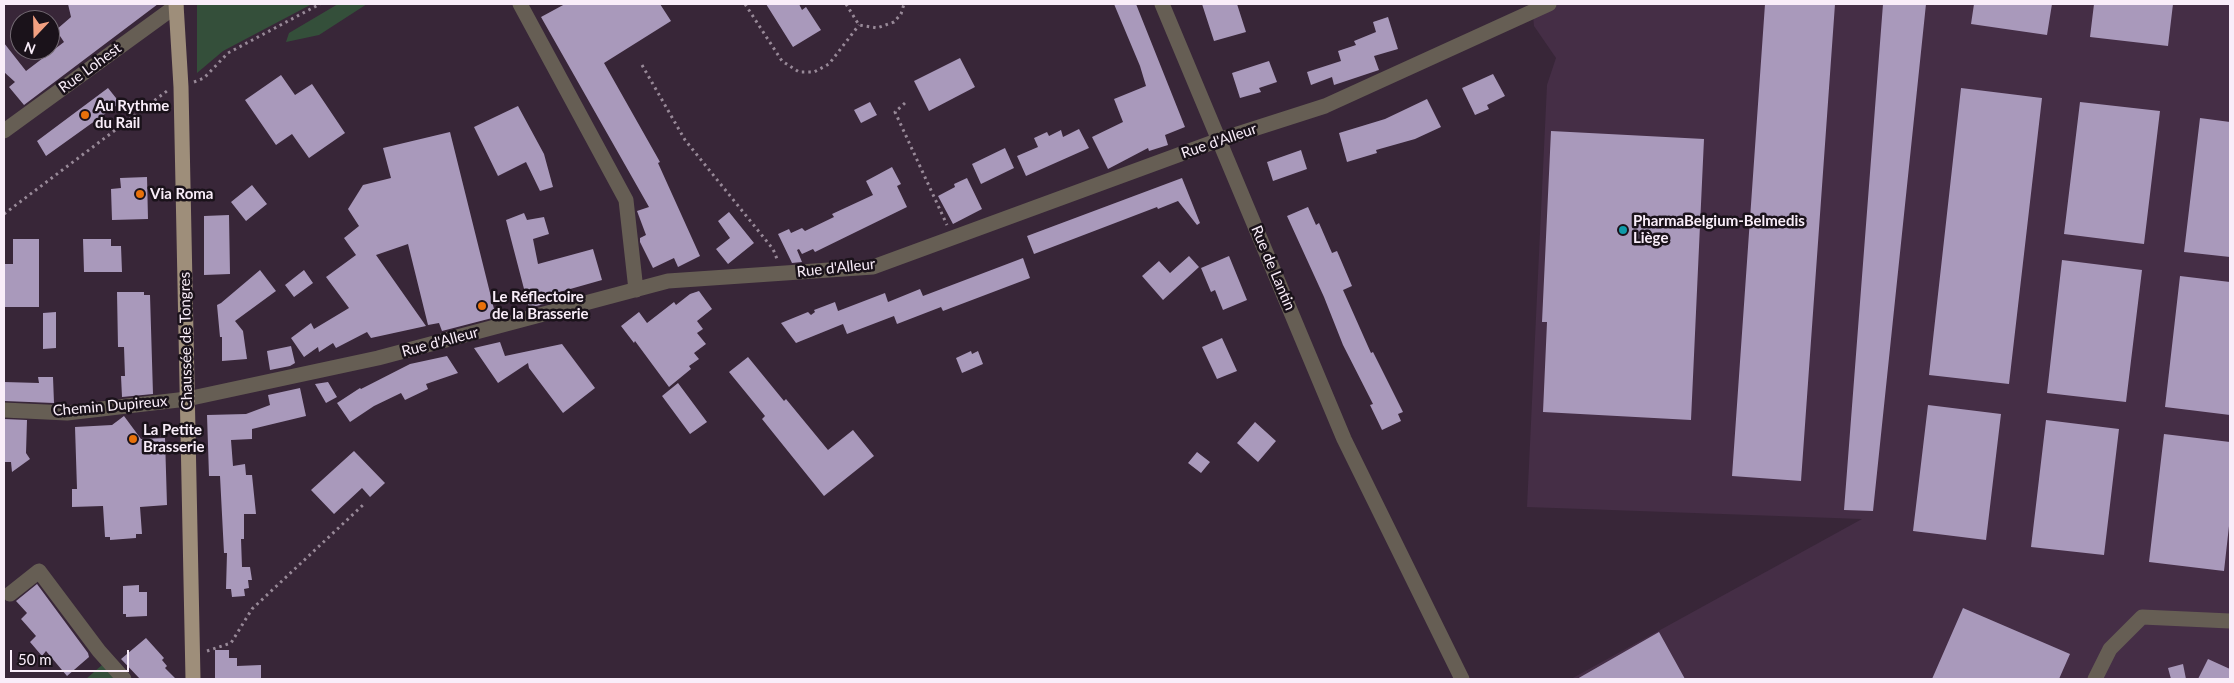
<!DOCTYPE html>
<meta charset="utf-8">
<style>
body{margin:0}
#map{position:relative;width:2234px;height:683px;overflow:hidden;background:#382638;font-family:Lato,sans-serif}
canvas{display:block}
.frame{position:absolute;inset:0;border:5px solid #f9edf9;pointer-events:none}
.north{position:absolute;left:10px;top:10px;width:50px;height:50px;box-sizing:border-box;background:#1a121a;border:1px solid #736a73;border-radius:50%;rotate:201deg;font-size:14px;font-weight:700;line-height:20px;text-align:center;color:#f9edf9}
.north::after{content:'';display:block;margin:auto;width:18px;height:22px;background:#f2a081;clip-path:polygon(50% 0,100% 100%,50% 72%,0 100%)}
.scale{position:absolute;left:10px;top:650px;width:119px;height:22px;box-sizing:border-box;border:2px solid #f9edf9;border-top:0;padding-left:6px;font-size:15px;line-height:18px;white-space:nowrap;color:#f9edf9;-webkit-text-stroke:4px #1a121a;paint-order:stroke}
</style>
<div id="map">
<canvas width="2234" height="683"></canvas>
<div class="frame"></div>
<div class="north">N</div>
<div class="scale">50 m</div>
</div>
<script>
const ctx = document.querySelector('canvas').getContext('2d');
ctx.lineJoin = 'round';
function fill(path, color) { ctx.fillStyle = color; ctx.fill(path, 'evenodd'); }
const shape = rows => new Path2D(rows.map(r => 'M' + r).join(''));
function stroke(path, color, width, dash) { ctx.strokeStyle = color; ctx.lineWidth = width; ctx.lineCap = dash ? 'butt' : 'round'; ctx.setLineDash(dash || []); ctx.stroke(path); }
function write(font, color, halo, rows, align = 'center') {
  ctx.font = font + ' Lato,sans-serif'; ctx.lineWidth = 5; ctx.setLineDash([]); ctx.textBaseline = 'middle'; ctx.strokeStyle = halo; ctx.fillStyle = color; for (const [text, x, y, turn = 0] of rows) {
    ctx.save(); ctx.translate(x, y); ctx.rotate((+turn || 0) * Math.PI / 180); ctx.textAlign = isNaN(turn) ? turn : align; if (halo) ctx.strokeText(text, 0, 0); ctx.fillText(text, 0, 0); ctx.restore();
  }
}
fill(shape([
 [1532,4,2230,4,2230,679,1571,679,1862,519,1527,507,1547,85,1556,58,1534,26]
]), '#452e46');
fill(shape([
 [197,4,312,4,223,51,197,73],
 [338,4,367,4,319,35,286,42,289,33],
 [102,665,115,679,86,679]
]), '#344f3a');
fill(shape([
 [68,4,158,4,24,105,9,87,15,82,4,72,4,43,26,71,64,42,56,30,71,17],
 [565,4,660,4,671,21,604,63,660,162,658,163,700,256,678,267,674,258,653,268,640,242,640,238,646,235,637,211,649,207,541,17],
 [766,4,799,4,802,10,806,7,821,30,793,47],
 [1114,4,1136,4,1185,127,1165,135,1168,145,1149,151,1148,148,1108,169,1092,137,1123,122,1114,99,1146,86,1140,66],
 [1202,4,1237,4,1246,32,1214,41],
 [1765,4,1835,4,1801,481,1732,476],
 [1883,4,1926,4,1873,511,1844,510],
 [1974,4,2052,4,2047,35,1971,24],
 [2094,4,2173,4,2168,46,2090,37],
 [1388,17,1398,49,1374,56,1379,70,1334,85,1332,77,1311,85,1307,72,1341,61,1338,51,1356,45,1354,41,1376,32,1373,22],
 [960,58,975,87,929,111,914,81],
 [1269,61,1277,82,1259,88,1261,92,1240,98,1232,73],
 [1493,74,1505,96,1487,105,1489,109,1475,115,1462,88],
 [281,75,295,95,312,84,345,133,309,158,292,134,276,145,245,100],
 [108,88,120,103,46,156,37,141],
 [1961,88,2042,98,2009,384,1929,375],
 [1427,99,1441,127,1415,139,1376,150,1377,153,1347,162,1339,133,1385,119],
 [870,102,877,115,861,123,854,110],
 [2080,102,2160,111,2144,244,2064,234],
 [518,106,544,154,553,187,540,191,526,162,498,176,474,127],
 [2200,118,2230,122,2230,257,2184,252],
 [1079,129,1089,148,1026,176,1017,156,1038,147,1034,138,1047,132,1049,136,1061,130,1063,137],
 [1551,131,1704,139,1691,420,1543,412,1547,322,1542,322],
 [450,132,496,317,442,331,439,323,428,325,408,244,376,255,426,326,371,338,367,332,336,348,333,343,319,352,318,347,304,357,291,338,311,323,314,329,349,308,326,277,356,255,344,238,359,226,348,209,363,185,391,178,383,148],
 [1005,148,1014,168,981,184,972,164],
 [1301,150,1307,169,1273,181,1267,162],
 [892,167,901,184,897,186,907,207,815,252,813,249,802,254,799,249,797,250,802,262,792,263,778,234,789,229,791,233,802,228,805,231,834,217,832,214,873,195,866,181],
 [147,177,148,219,112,220,111,189,121,188,120,178],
 [967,178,982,209,953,224,938,196,955,187,954,184],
 [1182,178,1200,223,1197,225,1178,201,1158,209,1157,207,1034,254,1027,236],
 [252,185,267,204,246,221,231,202],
 [1308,207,1316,225,1319,223,1332,253,1337,251,1352,286,1343,290,1371,353,1373,352,1403,412,1398,414,1401,421,1382,430,1370,405,1373,404,1343,345,1324,297,1287,216],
 [729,212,754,243,728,264,716,249,730,238,718,221],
 [524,213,527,220,544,217,549,234,533,239,538,264,593,249,602,280,542,297,544,304,529,308,506,220],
 [229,215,230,274,204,275,204,216],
 [13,239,39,239,39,307,4,307,4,264,13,264],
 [83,239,111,239,111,246,121,246,122,272,84,272],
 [1189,256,1199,267,1163,300,1142,276,1159,261,1170,273],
 [1229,256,1247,300,1223,310,1215,290,1211,292,1201,268],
 [1023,258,1030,278,943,311,941,307,897,324,894,316,847,334,843,324,796,343,781,323,808,312,811,315,815,312,814,310,835,302,838,311,885,293,888,302,920,289,923,296],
 [2062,260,2142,270,2126,402,2047,393],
 [260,270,276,291,235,321,243,331,247,359,222,361,222,337,220,337,217,305,221,303],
 [304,270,313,283,294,297,285,285],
 [2180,276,2230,282,2230,415,2165,407],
 [699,291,712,309,697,321,703,329,697,333,706,344,694,353,699,359,689,366,691,369,669,387,635,341,634,343,621,326,639,312,647,323,674,302,676,305,690,294],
 [117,292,144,292,144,295,150,295,153,394,122,397,121,376,125,376,124,347,118,347],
 [56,312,56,348,43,349,43,313],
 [1222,338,1237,371,1217,379,1202,347],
 [500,342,505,356,562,344,595,388,563,413,529,368,528,363,498,383,474,348],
 [291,346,295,363,290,366,270,370,267,351],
 [971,351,972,354,978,351,983,364,962,373,956,358],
 [447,356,458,373,426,384,428,389,405,400,401,393,374,406,350,422,337,403,360,388,361,389,410,364],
 [748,357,784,401,786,399,828,450,853,430,874,456,824,496,762,419,765,416,729,372],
 [38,377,53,377,54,403,4,401,4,382,39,383],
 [328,382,337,397,326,403,315,384],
 [678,383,707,422,690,434,662,396],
 [300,388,306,416,252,429,252,439,231,440,233,466,245,464,246,475,252,475,256,514,244,514,244,539,241,539,242,567,250,567,252,580,248,580,249,588,244,589,245,596,232,597,231,589,226,589,227,553,224,553,220,476,209,476,207,415,246,414,270,405,268,395],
 [1928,405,2001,414,1986,540,1913,531],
 [124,416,141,439,165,438,167,505,140,507,142,534,136,534,136,538,110,540,110,537,105,537,103,506,72,507,72,489,77,489,75,427,112,425],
 [4,419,27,420,26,453,30,459,12,472,11,462,5,462],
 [2046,420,2119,429,2104,555,2031,547],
 [1255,422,1276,441,1258,462,1237,443],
 [2164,434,2230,442,2230,517,2224,571,2149,562],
 [354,451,385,483,370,497,362,488,334,514,311,490],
 [1197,452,1210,462,1201,473,1188,463],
 [37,584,88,653,89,657,67,676,46,651,42,656,30,642,36,636,21,619,27,613,16,601],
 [139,585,139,592,147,592,147,616,126,617,126,614,123,614,123,586],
 [1963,608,2070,654,2059,679,1932,679],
 [1659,632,1685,679,1577,679],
 [146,638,164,658,162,660,167,666,165,668,176,679,140,679,121,659],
 [215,650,229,650,229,658,237,658,237,666,261,665,261,679,215,679],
 [2208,659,2230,669,2230,679,2198,679],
 [2183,664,2186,679,2171,679,2168,668]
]), '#a999bb');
stroke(shape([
 [745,4,782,61,799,72,814,72,829,64,859,25],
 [846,4,859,25,877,28,894,22,901,14,904,4],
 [642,65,685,140,773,249,777,259],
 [194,82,204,78,228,53,320,4],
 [905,103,895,112,947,225],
 [4,214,167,91],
 [207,651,231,643,252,609,363,505]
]), '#988998', 3, [2.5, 4]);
stroke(shape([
 [520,4,626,200,636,290],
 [1162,4,1344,439,1462,679],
 [4,131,176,6],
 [4,410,67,413,187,399,378,358,668,281,873,267,1219,140,1325,106,1549,4],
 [10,594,39,571,99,651,124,679],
 [2095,679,2110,649,2142,617,2230,621]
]), '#665e54', 15);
stroke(shape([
 [176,4,181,87,193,679]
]), '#9e8e7a', 15);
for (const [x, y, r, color] of [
 [85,115,5,"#e8710a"],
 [140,194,5,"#e8710a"],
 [1623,230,5,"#0f9aa8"],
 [482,306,5,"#e8710a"],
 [133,439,5,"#e8710a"]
]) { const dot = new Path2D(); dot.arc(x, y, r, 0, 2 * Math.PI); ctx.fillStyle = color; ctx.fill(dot); stroke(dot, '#1a121a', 2); }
write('15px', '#f9edf9', '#1a121a', [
 ["Rue Lohest",90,68,-36],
 ["Rue d'Alleur",1219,141,-19],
 ["Rue d'Alleur",836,268,-6],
 ["Rue de Lantin",1273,268,67],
 ["Chaussée de Tongres",186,341,-91],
 ["Rue d'Alleur",440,342,-15],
 ["Chemin Dupireux",110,406,-5]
]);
write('bold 15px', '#f9edf9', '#1a121a', [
 ["Au Rythme",95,106],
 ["du Rail",95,123],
 ["Via Roma",150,194],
 ["PharmaBelgium-Belmedis",1633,221],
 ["Liège",1633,238],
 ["Le Réflectoire",492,297],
 ["de la Brasserie",492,314],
 ["La Petite",143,430],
 ["Brasserie",143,447]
], 'left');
</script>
